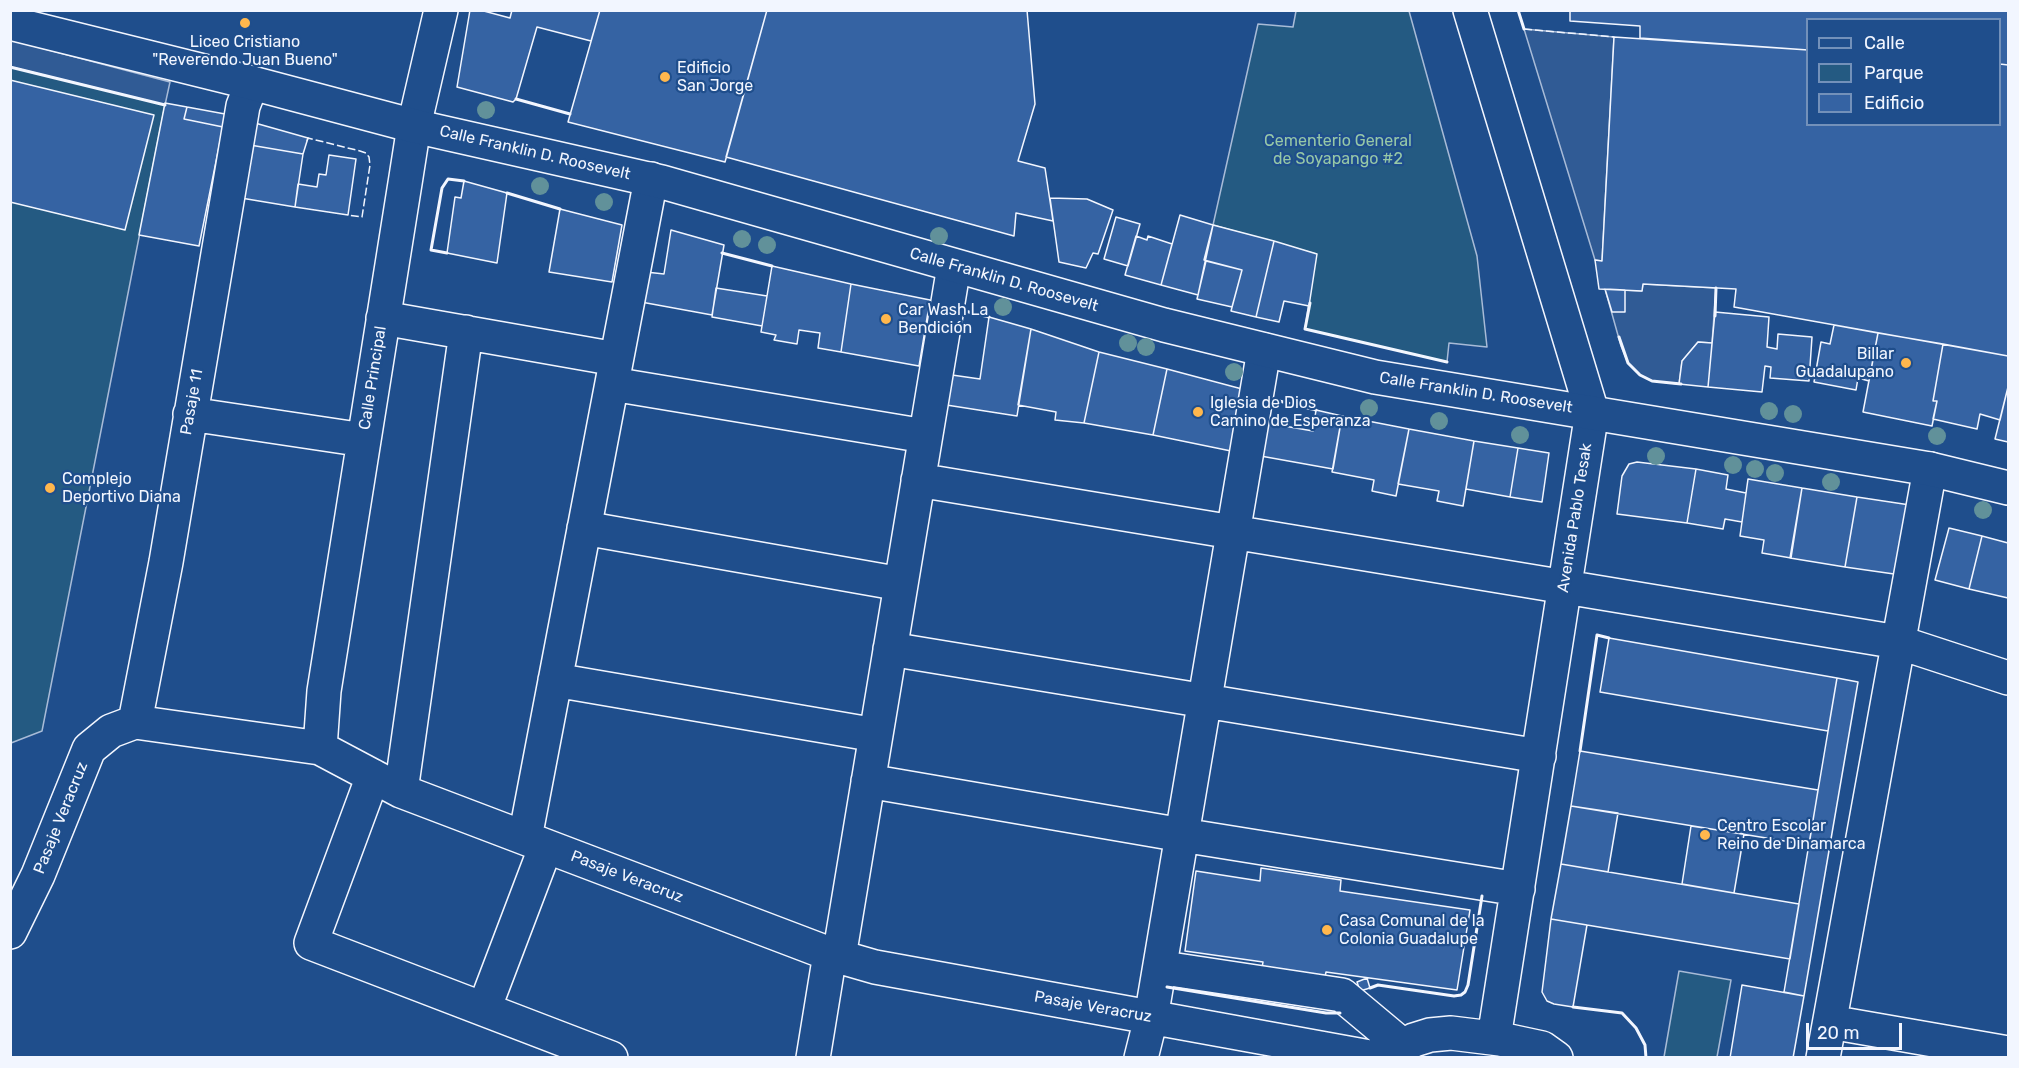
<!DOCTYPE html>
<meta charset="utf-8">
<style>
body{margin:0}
#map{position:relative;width:2019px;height:1068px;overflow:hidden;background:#1f4e8c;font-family:Rubik,sans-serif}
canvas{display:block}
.frame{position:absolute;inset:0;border:12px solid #f2f6ff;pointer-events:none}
.legend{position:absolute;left:1806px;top:18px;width:195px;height:108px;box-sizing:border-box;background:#1f4e8c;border:2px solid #7391ba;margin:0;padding:8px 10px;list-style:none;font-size:18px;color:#f2f6ff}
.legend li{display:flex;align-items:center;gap:12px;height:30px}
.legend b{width:30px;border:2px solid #7391ba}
.scale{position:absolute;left:1806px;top:1023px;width:96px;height:27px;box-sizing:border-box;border:3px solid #f2f6ff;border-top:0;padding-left:8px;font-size:18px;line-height:21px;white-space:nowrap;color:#f2f6ff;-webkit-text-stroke:4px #1f4e8c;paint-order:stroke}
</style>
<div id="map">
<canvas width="2019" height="1068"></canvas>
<div class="frame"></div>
<ul class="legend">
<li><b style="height:8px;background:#1f4e8c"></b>Calle</li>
<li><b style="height:16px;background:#245a82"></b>Parque</li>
<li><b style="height:16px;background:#3563a3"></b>Edificio</li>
</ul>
<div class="scale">20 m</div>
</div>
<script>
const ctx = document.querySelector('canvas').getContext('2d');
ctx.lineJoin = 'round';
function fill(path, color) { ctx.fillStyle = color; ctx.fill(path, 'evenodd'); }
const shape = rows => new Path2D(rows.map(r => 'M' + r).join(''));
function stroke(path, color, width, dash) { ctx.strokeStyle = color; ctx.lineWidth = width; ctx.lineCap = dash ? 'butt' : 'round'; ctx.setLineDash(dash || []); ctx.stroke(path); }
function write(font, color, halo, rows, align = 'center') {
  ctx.font = font + ' Rubik,sans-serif'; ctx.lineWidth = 4.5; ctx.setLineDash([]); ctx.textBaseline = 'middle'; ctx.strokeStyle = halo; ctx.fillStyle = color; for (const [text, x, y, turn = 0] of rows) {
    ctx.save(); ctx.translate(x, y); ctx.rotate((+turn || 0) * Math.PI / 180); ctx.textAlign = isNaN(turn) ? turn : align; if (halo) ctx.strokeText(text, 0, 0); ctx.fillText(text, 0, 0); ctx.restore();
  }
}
const green = shape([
 [1296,11,1409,11,1477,256,1487,347,1449,343,1447,362,1305,329,1316,254,1213,225,1258,24,1293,27,1296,11],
 [11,67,165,105,42,731,11,743,11,67],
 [1679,971,1731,980,1717,1057,1664,1057,1679,971]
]);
fill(green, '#245a82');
stroke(green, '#a8bbd7', 1.5);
const parking = shape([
 [1524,29,1614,37,1602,261,1595,260,1524,29],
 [11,40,170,82,165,105,11,67,11,40],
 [1643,284,1716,288,1712,343,1698,342,1682,361,1679,384,1652,381,1640,375,1628,363,1621,346,1605,289,1642,291,1643,284]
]);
fill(parking, '#305b95');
stroke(parking, '#a8bbd7', 1.5);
const building = shape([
 [470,10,480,10,510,18,512,10,600,10,591,41,537,27,516,99,513,102,457,87,470,10],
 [600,10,767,10,725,162,568,122,600,10],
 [767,10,1027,10,1035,104,1018,161,1045,168,1053,221,1016,213,1014,236,726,157,767,10],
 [1570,10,2008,10,2008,65,2000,64,2000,20,1808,20,1808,50,1640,38,1640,26,1570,21,1570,10],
 [1614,37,1808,50,1808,124,2000,124,2000,64,2008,65,2008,356,1734,307,1736,289,1643,284,1642,291,1599,289,1595,260,1602,261,1614,37],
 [10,80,154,115,125,230,10,202,10,80],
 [165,103,187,107,184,119,223,127,199,246,139,235,165,103],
 [187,107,225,114,223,127,184,119,187,107],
 [255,123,308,138,303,154,250,145,255,123],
 [250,145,303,154,295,207,241,198,250,145],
 [329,155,356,159,348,215,295,207,298,184,317,187,319,174,326,175,329,155],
 [464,181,507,193,497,263,447,253,455,197,461,198,464,181],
 [1050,198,1087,199,1113,210,1098,254,1093,253,1086,268,1059,262,1050,198],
 [560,209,622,225,612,282,549,272,560,209],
 [1180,215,1213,225,1198,295,1161,285,1180,215],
 [1116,217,1140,224,1128,266,1104,259,1116,217],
 [1213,225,1274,241,1256,317,1231,311,1242,270,1204,260,1213,225],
 [671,230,724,245,712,315,641,302,646,272,664,274,671,230],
 [1136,236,1147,240,1148,236,1172,244,1161,285,1125,275,1136,236],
 [1274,241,1317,254,1309,306,1284,301,1279,322,1256,317,1274,241],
 [1206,261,1242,270,1232,307,1197,299,1206,261],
 [772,266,851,284,841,352,818,348,820,333,799,330,797,344,774,340,776,335,761,332,772,266],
 [851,284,930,300,919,366,841,352,851,284],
 [716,288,767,296,762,326,712,317,716,288],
 [1605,289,1625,290,1625,312,1612,312,1605,289],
 [1715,312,1769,317,1767,347,1777,349,1778,334,1812,337,1809,381,1770,378,1771,367,1765,366,1762,392,1708,387,1715,312],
 [989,317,1031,329,1017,416,940,404,945,374,980,379,989,317],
 [1834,325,1878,333,1869,381,1858,378,1856,390,1814,382,1821,342,1830,344,1834,325],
 [1031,329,1099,352,1084,423,1055,420,1056,412,1018,405,1031,329],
 [1878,333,1943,344,1933,401,1937,401,1932,426,1863,412,1878,333],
 [1698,342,1712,343,1708,387,1679,384,1682,361,1698,342],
 [1943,344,2008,356,2008,387,2000,420,1980,414,1977,429,1933,419,1937,401,1933,401,1943,344],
 [1099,352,1167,369,1153,435,1084,423,1099,352],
 [1167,369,1242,389,1231,451,1153,435,1167,369],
 [2008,387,2008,442,1995,439,2008,387],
 [1316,410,1342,416,1333,469,1255,455,1261,422,1313,431,1316,410],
 [1342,416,1409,429,1396,496,1372,491,1374,480,1332,472,1342,416],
 [1409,429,1474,441,1463,506,1437,501,1439,491,1398,484,1409,429],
 [1474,441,1518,448,1510,497,1466,489,1474,441],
 [1518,448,1549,453,1542,502,1510,497,1518,448],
 [1637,462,1696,469,1687,523,1617,514,1622,476,1629,464,1637,462],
 [1696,469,1728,475,1726,489,1746,493,1742,522,1725,519,1723,529,1687,523,1696,469],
 [1748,479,1802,488,1791,558,1762,553,1764,540,1740,536,1748,479],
 [1802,488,1857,497,1845,567,1790,558,1802,488],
 [1857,497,1910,505,1901,575,1845,567,1857,497],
 [1949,528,1982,536,1969,589,1935,580,1949,528],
 [1982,536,2008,543,2008,598,1969,589,1982,536],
 [1609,638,1837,678,1828,731,1600,692,1609,638],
 [1837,678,1858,682,1804,996,1784,992,1837,678],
 [1580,751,1818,790,1809,845,1571,806,1580,751],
 [1571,806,1618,813,1608,872,1561,864,1571,806],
 [1691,826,1744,834,1734,893,1682,884,1691,826],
 [1561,864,1799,904,1790,959,1551,919,1561,864],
 [1261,868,1341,880,1340,891,1470,910,1457,990,1326,972,1324,982,1261,973,1263,962,1185,951,1196,871,1260,881,1261,868],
 [1551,919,1587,925,1573,1007,1554,1004,1547,1001,1542,992,1551,919],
 [1367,978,1370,988,1360,991,1357,982,1367,978],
 [1742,985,1804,996,1793,1058,1730,1058,1742,985]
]);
fill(building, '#3563a3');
stroke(building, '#f2f6ff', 1.5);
const minor = shape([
 [1470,10,1592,412,1494,1038],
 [383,318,616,359],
 [612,384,925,436],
 [190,414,364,440],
 [918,480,1898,642,2008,678],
 [584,528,901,584],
 [890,649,1539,756],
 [555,680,876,735],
 [135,722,166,562,243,106,252,83],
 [320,748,324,691,406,177,414,126,441,10],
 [373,776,311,943,611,1058],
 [868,781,1182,835,1518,889],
 [401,791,466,332],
 [525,838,651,179],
 [10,932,38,875,89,749,111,731,135,722,320,748,401,791,830,954,875,967,1375,1058],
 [839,957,954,266],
 [1170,969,1342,995,1403,1046],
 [484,1009,546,846],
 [1830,1022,2008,1053],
 [813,1058,830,954],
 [1141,1058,1151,1018,1264,350],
 [1393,1058,1403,1046,1414,1040,1430,1035,1451,1033,1500,1039,1542,1048,1556,1058],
 [1823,1058,1930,469]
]);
const major = shape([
 [10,23,252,83,414,126,662,182,1164,325,1375,377,1930,469,2008,488]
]);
stroke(minor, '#f2f6ff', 36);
stroke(major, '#f2f6ff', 36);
stroke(minor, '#1f4e8c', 33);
stroke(major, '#1f4e8c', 33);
stroke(shape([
 [1524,29,1614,37],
 [307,141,308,138,360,151,366,153,369,157,370,165,362,217,348,215]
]), '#f2f6ff', 1.5, [8, 3]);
stroke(shape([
 [1518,10,1524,29],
 [10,67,165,105],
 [516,99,570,114],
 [507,193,560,209],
 [447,253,431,250,442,188,448,179,464,181],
 [722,253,772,266],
 [1310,303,1305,329,1447,362],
 [957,309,989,317],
 [1715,316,1716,288],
 [1619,337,1628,363,1640,375,1652,381,1681,384],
 [1267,398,1316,410],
 [1580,751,1597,635,1609,638],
 [1167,987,1326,1013,1340,1013],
 [1370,988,1378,985,1454,996,1461,995,1465,992,1468,985,1482,896],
 [1573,1007,1622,1013,1636,1028,1645,1045,1646,1058]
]), '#f2f6ff', 3);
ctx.fillStyle = '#61919a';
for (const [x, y] of [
 [486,110],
 [540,186],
 [604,202],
 [939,236],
 [742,239],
 [767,245],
 [1003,307],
 [1128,343],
 [1146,347],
 [1234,372],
 [1369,408],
 [1769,411],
 [1793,414],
 [1439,421],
 [1520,435],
 [1937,436],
 [1656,456],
 [1733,465],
 [1755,469],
 [1775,473],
 [1831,482],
 [1983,510]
]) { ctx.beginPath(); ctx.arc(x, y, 9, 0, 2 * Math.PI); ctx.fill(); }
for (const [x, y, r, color] of [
 [245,23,6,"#ffb74d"],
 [665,77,6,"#ffb74d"],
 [886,319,6,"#ffb74d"],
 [1906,363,6,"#ffb74d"],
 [1198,412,6,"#ffb74d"],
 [50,488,6,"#ffb74d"],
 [1705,835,6,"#ffb74d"],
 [1327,930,6,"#ffb74d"]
]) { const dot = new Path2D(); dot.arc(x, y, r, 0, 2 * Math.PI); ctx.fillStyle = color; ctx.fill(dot); stroke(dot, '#1f4e8c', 2); }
write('16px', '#f2f6ff', '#1f4e8c', [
 ["Liceo Cristiano",245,42,"center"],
 ["\"Reverendo Juan Bueno\"",245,60,"center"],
 ["Edificio",677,68],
 ["San Jorge",677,86],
 ["Car Wash La",898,310],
 ["Bendición",898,328],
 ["Billar",1894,354,"right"],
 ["Guadalupano",1894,372,"right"],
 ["Iglesia de Dios",1210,403],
 ["Camino de Esperanza",1210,421],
 ["Complejo",62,479],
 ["Deportivo Diana",62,497],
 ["Centro Escolar",1717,826],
 ["Reino de Dinamarca",1717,844],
 ["Casa Comunal de la",1339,921],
 ["Colonia Guadalupe",1339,939]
], 'left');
write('16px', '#97c8a6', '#1f4e8c', [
 ["Cementerio General",1338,141],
 ["de Soyapango #2",1338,159]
]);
write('16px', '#f2f6ff', '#1f4e8c', [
 ["Calle Franklin D. Roosevelt",535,153,13],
 ["Calle Franklin D. Roosevelt",1004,280,16],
 ["Calle Principal",373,378,-81],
 ["Calle Franklin D. Roosevelt",1476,393,9],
 ["Pasaje 11",192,402,-80],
 ["Avenida Pablo Tesak",1575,518,-81],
 ["Pasaje Veracruz",61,818,-68],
 ["Pasaje Veracruz",627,877,21],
 ["Pasaje Veracruz",1093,1007,10]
]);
</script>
